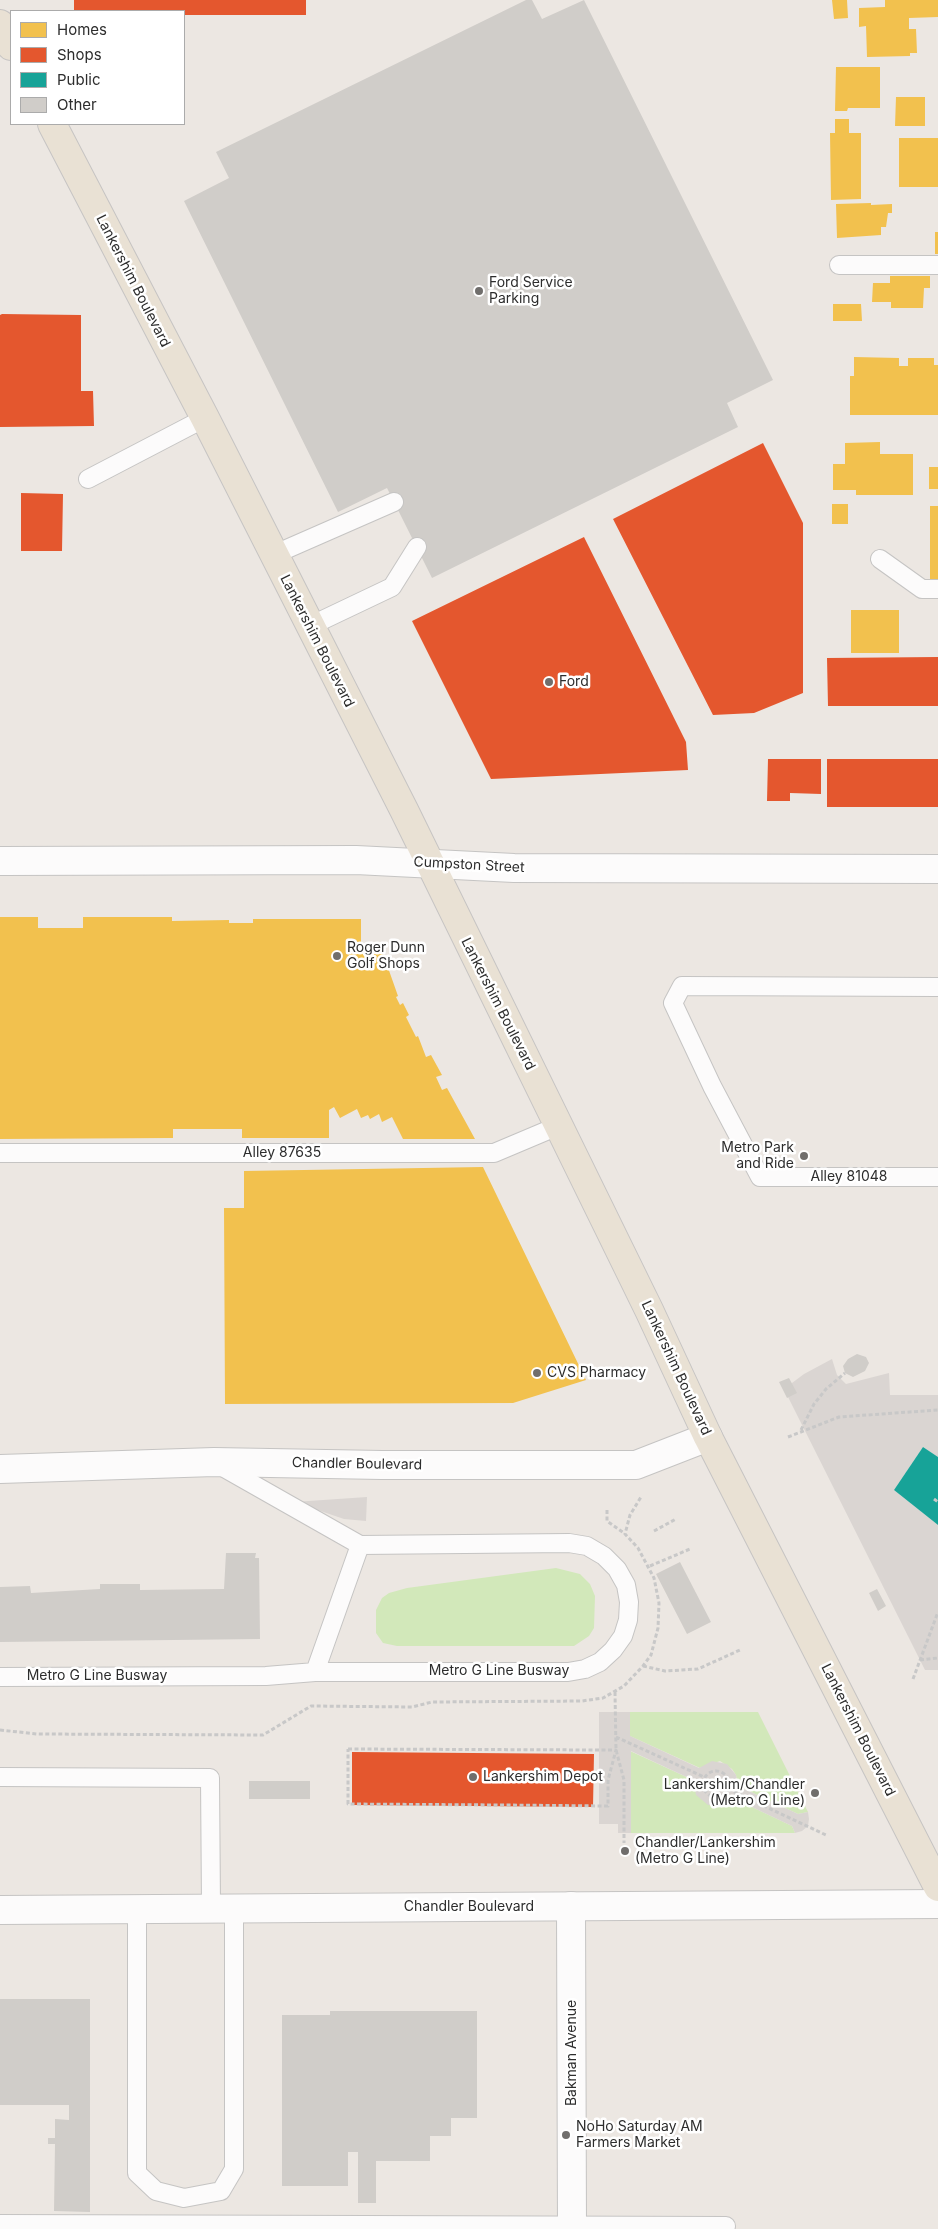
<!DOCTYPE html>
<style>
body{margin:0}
#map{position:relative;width:938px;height:2229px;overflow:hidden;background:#ece7e2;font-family:Inter,sans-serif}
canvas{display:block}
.legend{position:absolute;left:10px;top:10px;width:175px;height:115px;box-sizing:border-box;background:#fff;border:1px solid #ababab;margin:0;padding:6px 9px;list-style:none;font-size:15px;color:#2d2d2d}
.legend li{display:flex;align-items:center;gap:10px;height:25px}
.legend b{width:25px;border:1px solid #ababab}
</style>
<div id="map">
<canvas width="938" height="2229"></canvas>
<ul class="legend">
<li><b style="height:14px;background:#f2c14e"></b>Homes</li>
<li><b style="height:14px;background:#e4572e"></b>Shops</li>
<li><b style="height:14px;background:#17a398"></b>Public</li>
<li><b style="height:14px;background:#d0cdc9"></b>Other</li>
</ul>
</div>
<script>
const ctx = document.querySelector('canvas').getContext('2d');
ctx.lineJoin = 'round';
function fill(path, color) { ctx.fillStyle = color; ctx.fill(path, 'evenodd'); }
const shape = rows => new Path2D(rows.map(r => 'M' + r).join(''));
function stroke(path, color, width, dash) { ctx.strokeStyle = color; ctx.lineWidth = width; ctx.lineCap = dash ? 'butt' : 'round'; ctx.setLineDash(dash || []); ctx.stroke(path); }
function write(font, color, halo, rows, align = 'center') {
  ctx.font = font + ' Inter,sans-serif'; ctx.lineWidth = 5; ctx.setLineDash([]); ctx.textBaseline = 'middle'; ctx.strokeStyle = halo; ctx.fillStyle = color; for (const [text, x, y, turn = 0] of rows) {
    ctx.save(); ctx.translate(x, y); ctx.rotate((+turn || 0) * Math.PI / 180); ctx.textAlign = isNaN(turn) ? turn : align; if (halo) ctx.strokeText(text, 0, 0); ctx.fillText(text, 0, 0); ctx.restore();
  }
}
fill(shape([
 [556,1568,580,1574,590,1584,595,1596,594,1628,589,1636,574,1646,397,1646,383,1643,376,1633,376,1610,382,1598,389,1593,407,1588],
 [630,1712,758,1712,808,1812,798,1814,738,1786,736,1775,732,1769,720,1761,700,1768,630,1736],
 [630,1751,693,1780,730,1801,733,1798,792,1826,795,1833,631,1833]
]), '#d2e8ba');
fill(shape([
 [832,1359,837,1375,846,1384,889,1373,890,1395,938,1395,938,1457,923,1447,894,1490,938,1525,938,1670,925,1670,784,1389,804,1374],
 [367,1497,366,1521,344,1519,294,1502],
 [599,1712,630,1712,630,1736,699,1768,712,1761,727,1764,736,1775,738,1786,798,1814,808,1812,809,1819,808,1826,802,1831,795,1833,792,1826,733,1798,719,1806,708,1805,696,1795,693,1780,631,1751,631,1833,618,1833,618,1824,599,1824]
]), '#dad5d2');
fill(shape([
 [832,0,847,0,848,18,834,19],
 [885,0,938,0,938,17,909,18,909,29,916,29,917,53,910,53,910,56,867,57,866,26,859,27,859,8,885,7],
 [836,67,880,67,880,108,848,108,847,111,835,111],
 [896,97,925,97,925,126,895,126],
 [835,119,849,119,849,133,861,133,861,199,831,200,830,133,835,133],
 [899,138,938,138,938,187,899,187],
 [871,203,871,205,892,204,892,213,888,213,886,227,881,227,881,235,837,238,836,204],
 [935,232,938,232,938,254,935,254],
 [890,276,930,276,930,288,924,288,923,308,891,308,891,302,872,302,873,283,890,283],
 [833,304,861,304,862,321,833,321],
 [854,357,899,358,899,366,908,366,908,358,934,358,934,365,938,365,938,415,850,415,850,376,854,376],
 [880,442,880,454,913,454,913,495,856,495,856,490,833,490,833,464,845,464,845,443],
 [929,467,938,467,938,489,929,489],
 [832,504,848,504,848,524,832,524],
 [930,506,938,506,938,582,930,582],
 [851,610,899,610,899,653,851,653],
 [0,917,38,917,38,928,83,928,83,917,172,917,172,921,229,920,229,923,253,923,253,919,361,919,361,945,380,945,398,996,396,997,400,1005,403,1003,409,1015,406,1017,416,1037,418,1036,426,1057,431,1055,442,1075,436,1077,442,1090,447,1088,475,1139,403,1139,392,1117,382,1122,379,1114,370,1119,368,1115,361,1118,357,1109,340,1118,334,1107,329,1110,329,1138,242,1138,242,1129,173,1129,173,1138,0,1139],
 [483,1167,586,1380,513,1403,225,1404,224,1208,244,1208,244,1171]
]), '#f2c14e');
fill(shape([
 [74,0,306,0,306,15,184,15,184,11,74,11],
 [2,314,81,315,81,391,93,391,94,426,0,427,0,315],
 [763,443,803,523,803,693,754,713,713,715,613,519],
 [21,493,63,494,62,551,21,551],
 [584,537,686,742,688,770,491,779,412,621],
 [938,657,938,706,828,706,827,658],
 [768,759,821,759,821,794,790,793,790,801,767,801],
 [827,759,938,759,938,807,827,807],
 [352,1752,594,1754,593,1807,352,1805]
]), '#e4572e');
fill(shape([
 [923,1447,938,1457,938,1525,894,1490]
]), '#17a398');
fill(shape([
 [526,0,532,0,542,19,584,0,773,380,727,403,738,427,432,578,387,488,338,512,184,201,229,178,216,152],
 [857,1354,866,1357,869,1363,865,1371,853,1377,845,1373,843,1366,848,1359],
 [789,1378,797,1393,787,1398,779,1382],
 [226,1553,256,1553,255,1558,259,1558,260,1639,0,1642,0,1587,30,1586,31,1593,100,1589,100,1584,140,1584,140,1590,224,1589],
 [680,1562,711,1622,687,1634,656,1574],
 [877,1589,886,1606,878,1611,869,1593],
 [249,1781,310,1781,310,1799,249,1799],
 [0,1999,90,1999,90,2212,54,2211,55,2144,48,2144,48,2138,55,2138,55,2119,69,2120,69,2105,0,2105],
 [330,2011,477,2011,477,2118,451,2118,451,2136,430,2136,430,2161,376,2161,376,2203,358,2203,358,2152,348,2152,348,2186,282,2186,282,2015,330,2015]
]), '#d0cdc9');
const service = shape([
 [839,265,938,265],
 [88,479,205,418],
 [273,555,394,502],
 [880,559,922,589,938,589],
 [310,626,392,587,417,547],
 [938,987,682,986,673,1003,712,1086,760,1177,938,1177],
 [0,1153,494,1153,558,1126],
 [219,1465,360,1545],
 [315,1672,360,1545],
 [0,1677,266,1676,315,1672,568,1672,585,1669,600,1662,613,1650,623,1636,628,1620,629,1602,626,1585,617,1569,604,1556,587,1546,569,1543,360,1545],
 [0,1777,210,1778,211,1907],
 [137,1908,137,2173,156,2191,184,2198,221,2191,234,2169,234,1908],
 [0,2224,726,2226]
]);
const minor = shape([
 [0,861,356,860,514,868,938,869],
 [571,1906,572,2229]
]);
const tertiary = shape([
 [0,1469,214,1462,382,1465,636,1465,708,1437],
 [0,1910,938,1904]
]);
const primary = shape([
 [0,24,11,46],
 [52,124,205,418,404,810,649,1310,708,1437,938,1887]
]);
stroke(service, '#c5c4c3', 20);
stroke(minor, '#c5c4c3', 30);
stroke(tertiary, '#c5c4c3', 30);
stroke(primary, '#c6c4c3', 30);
stroke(shape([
 [801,1430,814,1404,826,1389,845,1373],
 [788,1437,839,1417,938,1410],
 [934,1499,938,1502],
 [607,1510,607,1521,624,1533],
 [654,1531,676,1519],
 [650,1566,690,1549],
 [920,1660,938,1658],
 [643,1666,665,1671,698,1669,740,1650],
 [913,1679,938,1612],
 [615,1692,616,1750,624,1780,624,1843],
 [0,1730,37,1734,263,1735,311,1706,412,1707,432,1702,582,1701,603,1698,624,1686,643,1666,651,1655,658,1628,659,1603,654,1578,638,1548,625,1534,630,1515,641,1497],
 [616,1737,704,1777],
 [348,1749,599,1750,616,1750,608,1780,608,1806,500,1805,348,1804,348,1749],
 '703 1784a13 13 0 1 1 26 0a13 13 0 1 1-26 0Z',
 [728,1789,828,1836]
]), '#c8c8c8', 3, [4, 2.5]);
stroke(service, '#fcfbfb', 18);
stroke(minor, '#fcfbfb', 28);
stroke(tertiary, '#fcfbfb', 28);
stroke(primary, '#e9e1d4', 28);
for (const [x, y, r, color] of [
 [479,291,5,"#706e6c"],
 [549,682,5,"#706e6c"],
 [337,956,5,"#706e6c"],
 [804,1156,5,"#706e6c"],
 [537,1373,5,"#706e6c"],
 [473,1777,5,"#706e6c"],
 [815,1793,5,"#706e6c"],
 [625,1851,5,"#706e6c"],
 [566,2135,5,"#706e6c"]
]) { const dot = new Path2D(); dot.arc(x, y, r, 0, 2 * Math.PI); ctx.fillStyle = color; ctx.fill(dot); stroke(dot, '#fff', 2); }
write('14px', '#2d2d2d', '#fff', [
 ["Lankershim Boulevard",133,281,63],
 ["Lankershim Boulevard",317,641,63],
 ["Cumpston Street",469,865,3],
 ["Lankershim Boulevard",498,1004,63],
 ["Alley 87635",282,1153],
 ["Alley 81048",849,1177],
 ["Lankershim Boulevard",676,1368,65],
 ["Chandler Boulevard",357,1464,1],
 ["Metro G Line Busway",499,1671],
 ["Metro G Line Busway",97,1676],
 ["Lankershim Boulevard",858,1730,63],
 ["Chandler Boulevard",469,1907],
 ["Bakman Avenue",572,2053,-90]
]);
write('14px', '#2d2d2d', '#fff', [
 ["Ford Service",489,283],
 ["Parking",489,299],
 ["Ford",559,682],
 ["Roger Dunn",347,948],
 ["Golf Shops",347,964],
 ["Metro Park",794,1148,"right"],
 ["and Ride",794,1164,"right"],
 ["CVS Pharmacy",547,1373],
 ["Lankershim Depot",483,1777],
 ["Lankershim/Chandler",805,1785,"right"],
 ["(Metro G Line)",805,1801,"right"],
 ["Chandler/Lankershim",635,1843],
 ["(Metro G Line)",635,1859],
 ["NoHo Saturday AM",576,2127],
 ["Farmers Market",576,2143]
], 'left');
</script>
